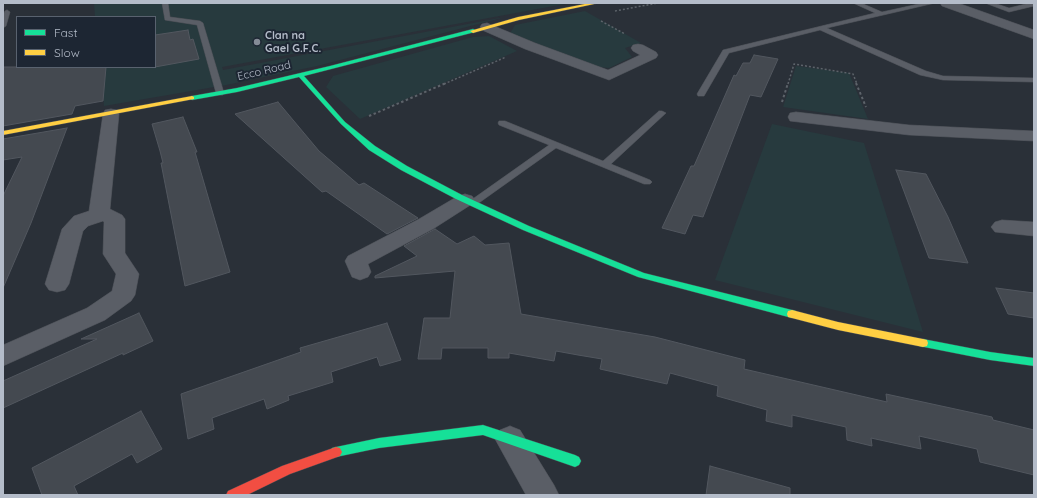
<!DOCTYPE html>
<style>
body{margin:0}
#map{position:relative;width:1037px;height:498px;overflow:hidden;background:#2a3038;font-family:Quicksand,sans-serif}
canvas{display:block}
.frame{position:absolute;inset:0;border:4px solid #b4bcc9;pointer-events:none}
.legend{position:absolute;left:16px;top:16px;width:140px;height:52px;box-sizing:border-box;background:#1d2633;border:1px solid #59626f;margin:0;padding:5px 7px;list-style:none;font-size:12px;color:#b4bcc9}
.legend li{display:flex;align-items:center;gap:8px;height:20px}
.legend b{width:20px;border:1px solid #59626f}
</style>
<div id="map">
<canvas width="1037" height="498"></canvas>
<div class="frame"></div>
<ul class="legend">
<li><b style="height:5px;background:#16e098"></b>Fast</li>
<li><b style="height:5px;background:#ffcf43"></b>Slow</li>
</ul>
</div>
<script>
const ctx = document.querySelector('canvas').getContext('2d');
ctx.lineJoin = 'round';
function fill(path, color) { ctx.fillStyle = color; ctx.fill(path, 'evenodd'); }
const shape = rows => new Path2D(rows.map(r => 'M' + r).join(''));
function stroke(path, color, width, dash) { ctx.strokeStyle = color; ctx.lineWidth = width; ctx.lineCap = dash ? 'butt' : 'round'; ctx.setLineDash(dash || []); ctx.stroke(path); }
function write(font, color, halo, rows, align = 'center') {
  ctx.font = font + ' Quicksand,sans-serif'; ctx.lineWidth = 4; ctx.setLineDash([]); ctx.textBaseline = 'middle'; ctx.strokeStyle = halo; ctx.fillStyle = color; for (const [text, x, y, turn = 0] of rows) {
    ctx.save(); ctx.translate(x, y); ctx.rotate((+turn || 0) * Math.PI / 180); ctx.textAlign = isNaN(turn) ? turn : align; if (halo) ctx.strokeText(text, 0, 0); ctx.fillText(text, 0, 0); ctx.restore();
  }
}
fill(shape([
 [94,3,570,3,222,67,223,70,505,17,317,66,226,85,104,106,100,67,155,67,155,17,95,17],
 [585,11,641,43,625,48,632,57,609,68,600,67,509,35,515,25],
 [489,36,517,51,360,119,326,87,333,76,473,37],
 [796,66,849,73,868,119,783,107],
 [772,124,864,143,923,332,715,280]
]), '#273a3e');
const building = shape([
 [188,30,190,40,193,39,199,59,155,67,155,35,188,30],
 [754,55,778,59,761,97,750,95,703,217,693,215,685,234,662,228,691,166,694,166,734,75,736,76,743,63,750,63,754,55],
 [3,67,106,67,103,101,75,106,72,114,3,126,3,67],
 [278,102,319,151,359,185,364,183,418,218,387,234,326,191,322,192,235,114,278,102],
 [183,117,197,152,195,152,230,272,185,286,161,163,163,163,160,151,152,124,183,117],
 [67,128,31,223,3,288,3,196,22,157,3,160,3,139,67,128],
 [896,170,926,174,948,217,968,263,929,258,896,170],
 [435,229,457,244,474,236,485,245,509,243,521,314,655,337,745,360,744,369,887,402,886,394,992,417,993,420,1034,430,1034,475,980,462,977,449,919,436,921,449,871,438,872,446,847,440,846,427,792,415,792,427,766,421,767,410,717,396,718,386,670,373,667,384,600,369,602,359,578,355,556,351,554,361,509,353,509,358,488,358,488,348,442,348,441,359,418,359,424,318,450,318,455,271,375,278,375,276,417,256,404,246,435,229],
 [996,288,1034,293,1034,318,1008,314,996,288],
 [139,313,153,341,123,355,123,353,3,408,3,381,97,339,81,339,139,313],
 [387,323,401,360,380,366,377,357,331,372,333,382,288,396,289,400,267,409,264,399,212,418,214,429,188,439,181,394,301,352,300,348,387,323],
 [141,411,162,449,137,463,132,454,74,486,78,495,42,495,32,468,141,411],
 [710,466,790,488,790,495,706,495,710,466]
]);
fill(building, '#444950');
stroke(building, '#52575f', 1);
const lane = shape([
 [162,3,168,3,170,17,200,21,203,23,224,93,223,95,220,95,216,93,197,25,165,20,162,3],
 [853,3,861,3,882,12,923,3,935,3,827,28,926,71,943,76,1034,78,1034,82,943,80,920,75,820,30,729,53,704,96,698,96,697,94,723,50,875,13,853,3],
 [985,3,994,3,1009,8,1030,3,1034,3,1034,6,1009,12,985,3],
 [7,10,10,12,6,26,3,28,3,15,5,11,7,10],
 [659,111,662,111,666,113,611,164,650,180,652,182,650,184,644,184,556,148,476,205,468,205,467,203,549,145,499,125,498,123,499,121,505,121,603,161,659,111]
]);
const street = shape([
 [940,3,958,3,1034,30,1034,39,942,6,940,3],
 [487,23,535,43,608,70,640,55,633,51,631,48,633,45,638,44,643,45,656,52,658,55,656,58,609,80,525,49,482,30,480,27,482,24,487,23],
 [111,109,117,110,119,114,110,209,122,215,125,219,125,253,139,274,135,295,131,301,105,320,3,366,3,345,87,308,112,291,116,274,103,254,104,222,103,221,88,226,83,231,69,284,65,290,57,292,49,290,45,284,62,229,74,216,89,211,103,114,105,110,111,109],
 [796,112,909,125,1034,131,1034,141,909,135,790,121,788,117,790,113,796,112],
 [465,194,472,196,475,200,472,204,433,229,368,264,371,272,368,277,360,280,352,277,345,261,348,256,419,219,458,196,465,194],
 [1002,220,1034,222,1034,236,995,232,991,227,995,222,1002,220],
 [510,426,520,430,554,485,559,495,526,495,495,439,500,430,510,426]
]);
const fast = shape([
 [473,29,475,30,475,32,304,76,345,122,375,146,407,166,462,195,529,226,644,273,796,311,797,314,796,317,792,318,638,277,523,230,456,199,401,170,369,150,341,124,299,77,237,92,192,100,189,98,192,96,237,88,330,66,473,29],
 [923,339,990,352,1034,358,1034,366,990,360,919,346,918,343,919,340,923,339],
 [483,425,575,455,579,457,581,461,579,465,575,467,483,435,379,448,336,457,332,456,330,452,332,448,336,447,379,438,483,425]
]);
const slow = shape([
 [590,3,599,3,519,20,473,33,470,31,518,17,590,3],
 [192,96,194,97,194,99,3,135,3,131,192,96],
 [792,310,838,322,923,339,927,340,928,343,927,346,923,347,838,330,788,317,787,314,788,311,792,310]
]);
const jam = shape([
 [336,447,340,448,342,452,340,456,290,474,247,495,226,495,228,491,282,466,336,447]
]);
stroke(lane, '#484c53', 1);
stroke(street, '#484c53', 1);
stroke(fast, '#484c53', 1);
stroke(slow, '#484c53', 1);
stroke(jam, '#484c53', 1);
stroke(shape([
 [615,11,658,3],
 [601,21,625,34],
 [444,84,506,57],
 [788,84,794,64,853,74,857,84]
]), '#5d636a', 1.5, [2, 2]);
stroke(shape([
 [856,83,866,107],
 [782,102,788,83],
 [369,116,446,83]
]), '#5d636a', 2, [2.5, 2.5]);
fill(lane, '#5a5e66');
fill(street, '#5a5e66');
fill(fast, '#16e098');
fill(slow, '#ffcf43');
fill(jam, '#f24e42');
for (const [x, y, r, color] of [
 [257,42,4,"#848b96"]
]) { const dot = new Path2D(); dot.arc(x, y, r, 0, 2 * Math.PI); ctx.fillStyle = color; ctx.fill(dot); stroke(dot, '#1d2633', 1.5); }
write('bold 11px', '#b4bcc9', '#1d2633', [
 ["Clan na",265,36],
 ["Gael G.F.C.",265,49]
], 'left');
write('11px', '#b4bcc9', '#1d2633', [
 ["Ecco Road",264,71,-13]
]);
</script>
